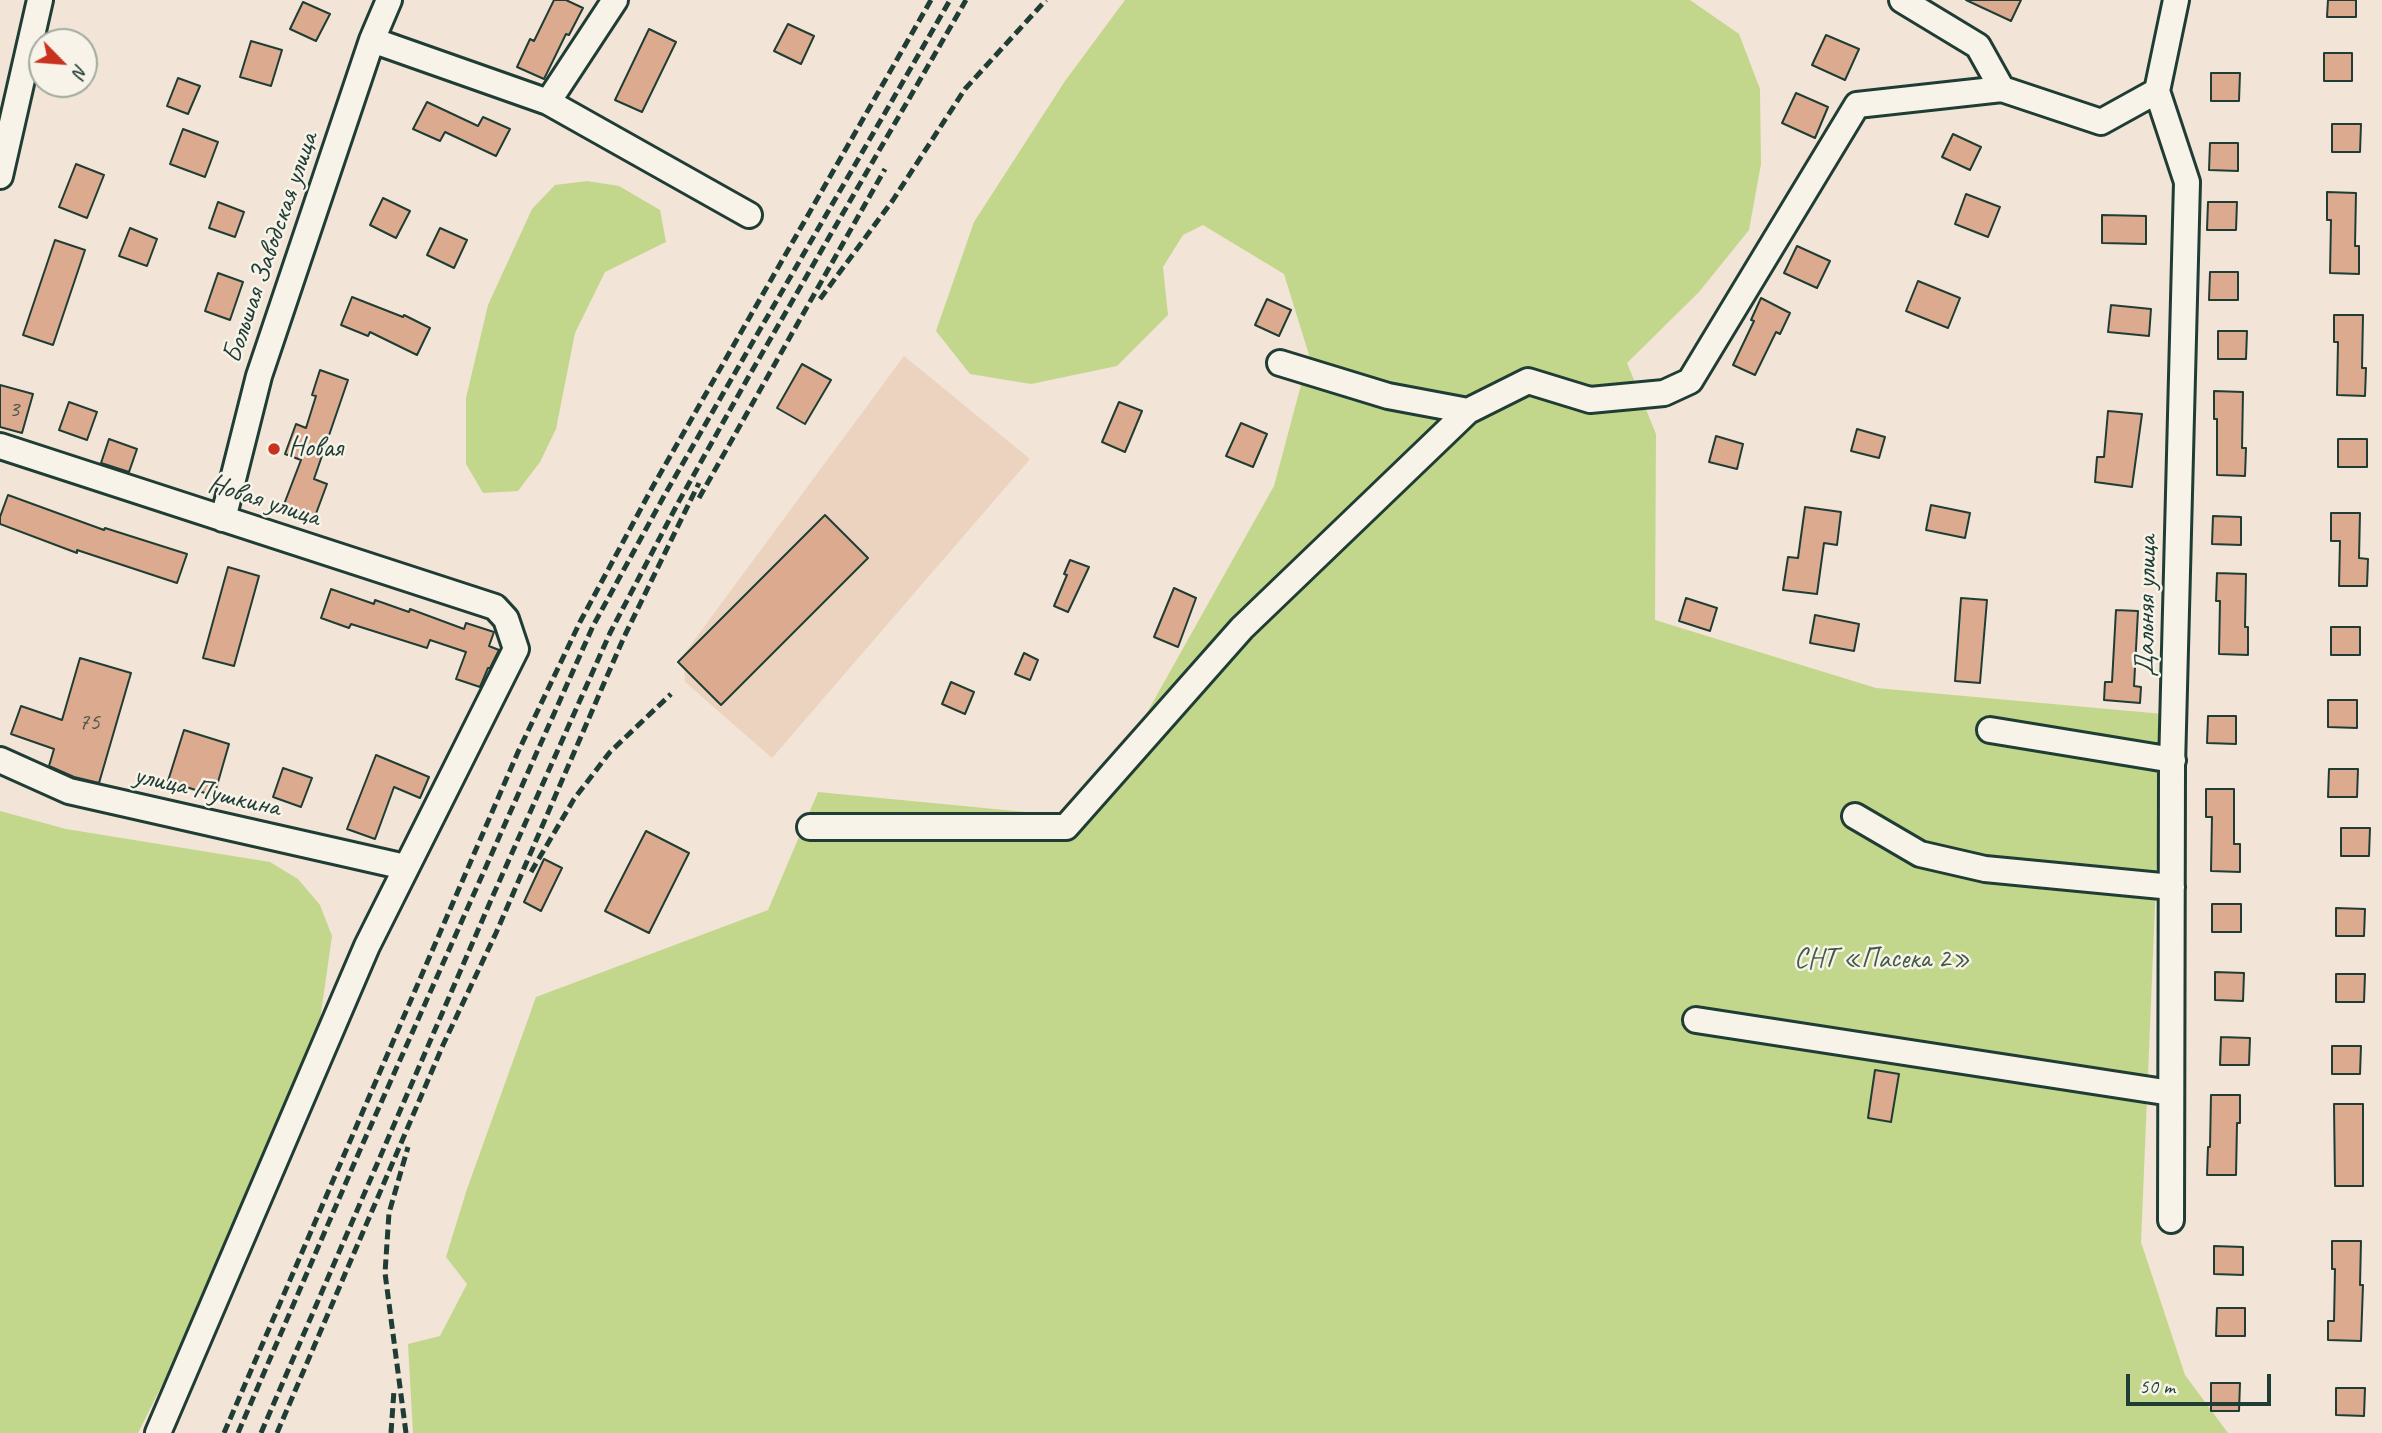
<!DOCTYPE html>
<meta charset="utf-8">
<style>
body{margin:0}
#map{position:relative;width:2382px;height:1433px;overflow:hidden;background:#f2e4d6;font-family:Caveat,sans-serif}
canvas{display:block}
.north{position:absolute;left:28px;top:28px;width:70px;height:70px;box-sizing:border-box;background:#f7f3e8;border:2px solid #a1aaa0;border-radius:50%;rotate:115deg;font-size:19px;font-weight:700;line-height:28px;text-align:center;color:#1f3d34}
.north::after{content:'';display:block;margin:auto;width:24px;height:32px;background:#c8321e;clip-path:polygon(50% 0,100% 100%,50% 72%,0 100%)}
.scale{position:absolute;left:2126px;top:1374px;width:145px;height:32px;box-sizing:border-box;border:4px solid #1f3d34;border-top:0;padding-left:9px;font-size:21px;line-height:24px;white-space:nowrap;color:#1f3d34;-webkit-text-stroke:5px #f7f3e8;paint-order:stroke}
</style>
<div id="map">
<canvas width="2382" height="1433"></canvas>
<div class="north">N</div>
<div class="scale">50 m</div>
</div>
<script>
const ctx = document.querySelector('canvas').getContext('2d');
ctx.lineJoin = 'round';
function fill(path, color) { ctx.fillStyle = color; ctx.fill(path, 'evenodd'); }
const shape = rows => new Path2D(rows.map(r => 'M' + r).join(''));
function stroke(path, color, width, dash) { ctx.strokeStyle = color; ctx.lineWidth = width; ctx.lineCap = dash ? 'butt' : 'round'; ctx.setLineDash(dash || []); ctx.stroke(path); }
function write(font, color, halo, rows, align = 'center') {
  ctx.font = font + ' Caveat,sans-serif'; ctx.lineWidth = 5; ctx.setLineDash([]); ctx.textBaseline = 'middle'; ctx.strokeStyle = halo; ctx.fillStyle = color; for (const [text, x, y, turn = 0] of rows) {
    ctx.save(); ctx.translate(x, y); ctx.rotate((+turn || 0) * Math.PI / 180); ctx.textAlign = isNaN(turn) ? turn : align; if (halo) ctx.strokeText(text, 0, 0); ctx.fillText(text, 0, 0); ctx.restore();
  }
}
fill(shape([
 [904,356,1030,459,772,758,685,682,684,654]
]), '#ebd3c0');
fill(shape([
 [1125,0,1690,0,1739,34,1760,89,1761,164,1749,230,1699,292,1627,363,1656,434,1655,620,1876,688,2163,714,2141,1242,2185,1375,2228,1433,413,1433,408,1344,440,1336,467,1284,446,1257,467,1189,536,997,768,910,818,792,1088,818,1274,486,1309,355,1284,274,1203,225,1183,235,1163,267,1168,315,1117,366,1031,384,970,374,936,331,974,222,1065,81],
 [587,181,619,186,660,210,666,242,605,272,575,333,556,429,540,462,518,491,483,493,466,464,466,398,488,305,532,209,555,185],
 [0,811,66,829,270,862,298,879,320,905,332,936,318,1034,166,1377,138,1433,0,1433]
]), '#c2d78c');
const building = shape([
 [554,0,566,0,583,8,569,35,566,34,544,79,517,67,530,39,534,41,554,0],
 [1966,0,2021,0,2011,21,1966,0],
 [2328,0,2356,0,2356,17,2327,17,2328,0],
 [303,2,330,14,316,41,290,29,303,2],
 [788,24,814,36,801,64,774,51,788,24],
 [649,29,676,42,642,112,615,100,649,29],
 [1826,35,1859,49,1845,80,1812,65,1826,35],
 [251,41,282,50,271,86,240,77,251,41],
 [2324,53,2352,53,2352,81,2324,81,2324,53],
 [2211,73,2240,73,2239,101,2211,101,2211,73],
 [178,78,200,86,188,114,167,106,178,78],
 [1796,93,1828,107,1815,138,1782,123,1796,93],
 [427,102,478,126,483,117,510,129,496,156,445,132,440,141,413,129,427,102],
 [2332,124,2361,124,2360,152,2332,152,2332,124],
 [183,129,218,142,205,177,170,164,183,129],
 [1953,134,1981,147,1970,170,1942,157,1953,134],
 [2210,143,2238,143,2238,171,2209,170,2210,143],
 [76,164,104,175,87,218,59,207,76,164],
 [2327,192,2356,193,2355,246,2359,246,2359,274,2330,273,2331,220,2327,220,2327,192],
 [1966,194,2000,207,1988,237,1955,224,1966,194],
 [383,198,410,211,396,238,370,225,383,198],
 [218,202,244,212,235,237,209,228,218,202],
 [2208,202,2237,202,2236,230,2207,230,2208,202],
 [2102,215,2146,216,2146,244,2102,243,2102,215],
 [130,228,157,239,147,266,119,256,130,228],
 [440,228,467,240,454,268,427,255,440,228],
 [55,240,85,250,53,345,23,335,55,240],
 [1797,246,1830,261,1817,288,1784,273,1797,246],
 [2210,272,2238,272,2238,300,2209,300,2210,272],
 [218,273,243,282,230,320,205,311,218,273],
 [1918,281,1960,298,1948,328,1906,311,1918,281],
 [352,297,403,317,404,315,430,328,417,355,370,332,368,336,341,325,352,297],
 [1761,298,1790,313,1780,334,1776,332,1755,375,1733,365,1754,321,1751,320,1761,298],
 [1267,299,1291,310,1279,336,1255,325,1267,299],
 [2111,305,2151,309,2149,336,2108,332,2111,305],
 [2334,315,2363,315,2362,368,2366,368,2365,396,2337,395,2338,342,2334,342,2334,315],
 [2218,331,2247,331,2246,359,2218,359,2218,331],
 [802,364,831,380,805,424,777,408,802,364],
 [320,370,348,380,314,479,327,484,314,519,283,507,301,460,285,454,296,424,306,428,316,396,312,395,320,370],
 [0,385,33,394,22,433,0,427,0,385],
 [2214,391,2243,392,2242,448,2246,448,2245,476,2217,475,2217,419,2214,419,2214,391],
 [69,402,97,412,87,440,59,430,69,402],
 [1119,402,1142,411,1125,452,1102,442,1119,402],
 [2108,411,2142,414,2132,487,2095,482,2097,457,2104,457,2108,411],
 [1241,423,1267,434,1253,467,1226,456,1241,423],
 [1857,429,1885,437,1879,458,1851,451,1857,429],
 [1716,436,1743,444,1737,469,1709,462,1716,436],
 [109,439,137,449,129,472,101,463,109,439],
 [2338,439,2367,439,2367,467,2338,467,2338,439],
 [8,495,104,530,105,528,187,554,177,583,77,550,77,553,0,524,0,517,8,495],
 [1931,505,1970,513,1965,538,1926,530,1931,505],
 [1805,507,1841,512,1837,545,1824,543,1817,594,1783,590,1788,557,1798,558,1805,507],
 [2331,513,2360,513,2359,558,2368,559,2367,586,2339,586,2340,541,2331,541,2331,513],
 [825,515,868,558,721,705,678,662,825,515],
 [2213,516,2241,517,2241,545,2212,544,2213,516],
 [1070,560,1089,567,1068,612,1054,606,1067,575,1064,574,1070,560],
 [228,567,259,576,234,666,203,658,228,567],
 [2217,573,2246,574,2245,627,2248,627,2248,655,2219,654,2220,601,2216,601,2217,573],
 [1174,588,1196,598,1178,647,1154,637,1174,588],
 [331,589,374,604,375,600,409,612,410,609,464,629,466,623,494,632,489,646,499,650,490,668,488,668,480,687,456,679,466,652,430,640,427,648,351,624,349,628,321,618,331,589],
 [1686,598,1717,608,1710,631,1679,621,1686,598],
 [1961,598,1987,600,1980,683,1955,681,1961,598],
 [2116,610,2138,611,2134,686,2141,687,2140,703,2104,700,2105,682,2112,682,2116,610],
 [1815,615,1859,624,1854,651,1810,643,1815,615],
 [2331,627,2360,627,2360,655,2331,655,2331,627],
 [1024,653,1038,660,1030,680,1015,674,1024,653],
 [80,658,131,673,99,783,74,777,49,766,54,749,11,734,21,706,62,720,80,658],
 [951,682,974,692,965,714,942,704,951,682],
 [2328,700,2357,700,2357,728,2328,727,2328,700],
 [2208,716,2236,716,2236,744,2207,743,2208,716],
 [184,730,229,744,214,796,168,781,184,730],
 [376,755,429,777,420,798,394,787,375,839,347,829,376,755],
 [283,768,312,778,301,807,273,797,283,768],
 [2329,769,2358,769,2357,797,2328,797,2329,769],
 [2206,789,2234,789,2234,844,2240,844,2240,872,2211,871,2212,817,2206,817,2206,789],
 [2341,828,2370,828,2369,856,2341,856,2341,828],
 [646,831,689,853,649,933,605,911,646,831],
 [544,859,562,868,541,911,524,902,544,859],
 [2212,904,2241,904,2241,932,2212,932,2212,904],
 [2336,908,2365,909,2364,936,2336,936,2336,908],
 [2215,972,2244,973,2243,1001,2215,1000,2215,972],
 [2336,974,2365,974,2364,1002,2336,1002,2336,974],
 [2221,1037,2250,1038,2249,1065,2220,1065,2221,1037],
 [2332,1046,2361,1046,2360,1074,2332,1074,2332,1046],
 [1875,1070,1899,1074,1891,1122,1868,1118,1875,1070],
 [2211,1095,2240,1095,2240,1123,2237,1123,2236,1175,2207,1175,2208,1147,2210,1147,2211,1095],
 [2334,1104,2363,1104,2363,1186,2335,1186,2334,1104],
 [2332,1241,2361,1241,2360,1285,2363,1285,2361,1341,2328,1340,2328,1321,2334,1321,2335,1269,2332,1269,2332,1241],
 [2214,1246,2243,1247,2243,1275,2214,1274,2214,1246],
 [2217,1308,2245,1308,2245,1336,2216,1336,2217,1308],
 [2211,1383,2240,1383,2239,1411,2211,1411,2211,1383],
 [2336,1388,2365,1388,2364,1416,2336,1415,2336,1388]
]);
fill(building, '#dcaa8e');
stroke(building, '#1f3d34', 2);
const minor = shape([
 [372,40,548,102,749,215],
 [2002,89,2101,122,2157,91],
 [548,102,615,0],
 [0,176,40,0],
 [1280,363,1388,396,1468,411,1528,381,1590,400,1664,393,1690,381,1857,105,2002,89,1978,46,1902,0],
 [0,446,495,607,506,619,516,649,367,946,158,1433],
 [223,519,259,376,372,40,389,0],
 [1990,730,2173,760],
 [0,760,69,791,405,867],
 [1855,816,1920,854,1985,869,2172,887],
 [810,827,1066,827,1242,628,1468,411],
 [1696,1020,2171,1093],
 [2171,1220,2172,766,2187,182,2157,91,2176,0]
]);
stroke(minor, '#1f3d34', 30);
stroke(minor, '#f7f3e8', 24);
stroke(shape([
 [820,299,893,200,965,89,1046,0],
 [699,498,885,169],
 [531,872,574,799,610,752,671,694],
 [224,1433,518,752,580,622,652,488,931,0],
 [238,1433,360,1150,593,626,664,496,950,0],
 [261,1433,491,900,610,633,678,503,749,376,966,0],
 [277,1433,443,1045,496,933,624,637,699,483],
 [391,1433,394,1390],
 [406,1433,385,1273,389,1213,408,1147]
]), '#1f3d34', 5, [10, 5]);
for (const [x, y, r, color] of [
 [274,449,7,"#c8321e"]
]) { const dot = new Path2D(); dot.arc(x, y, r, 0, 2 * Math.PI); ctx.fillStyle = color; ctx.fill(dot); stroke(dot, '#f7f3e8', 2.5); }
write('24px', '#4e584a', null, [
 ["3",14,410],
 ["75",89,723]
]);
write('28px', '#1f3d34', '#f7f3e8', [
 ["Большая Заводская улица",271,248,-71],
 ["Новая улица",264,501,18],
 ["Дальняя улица",2147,606,-89],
 ["улица Пушкина",207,792,13]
]);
write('28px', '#1f3d34', '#f7f3e8', [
 ["Новая",288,449]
], 'left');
write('28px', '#405c46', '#f7f3e8', [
 ["СНТ «Пасека 2»",1882,960]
]);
</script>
